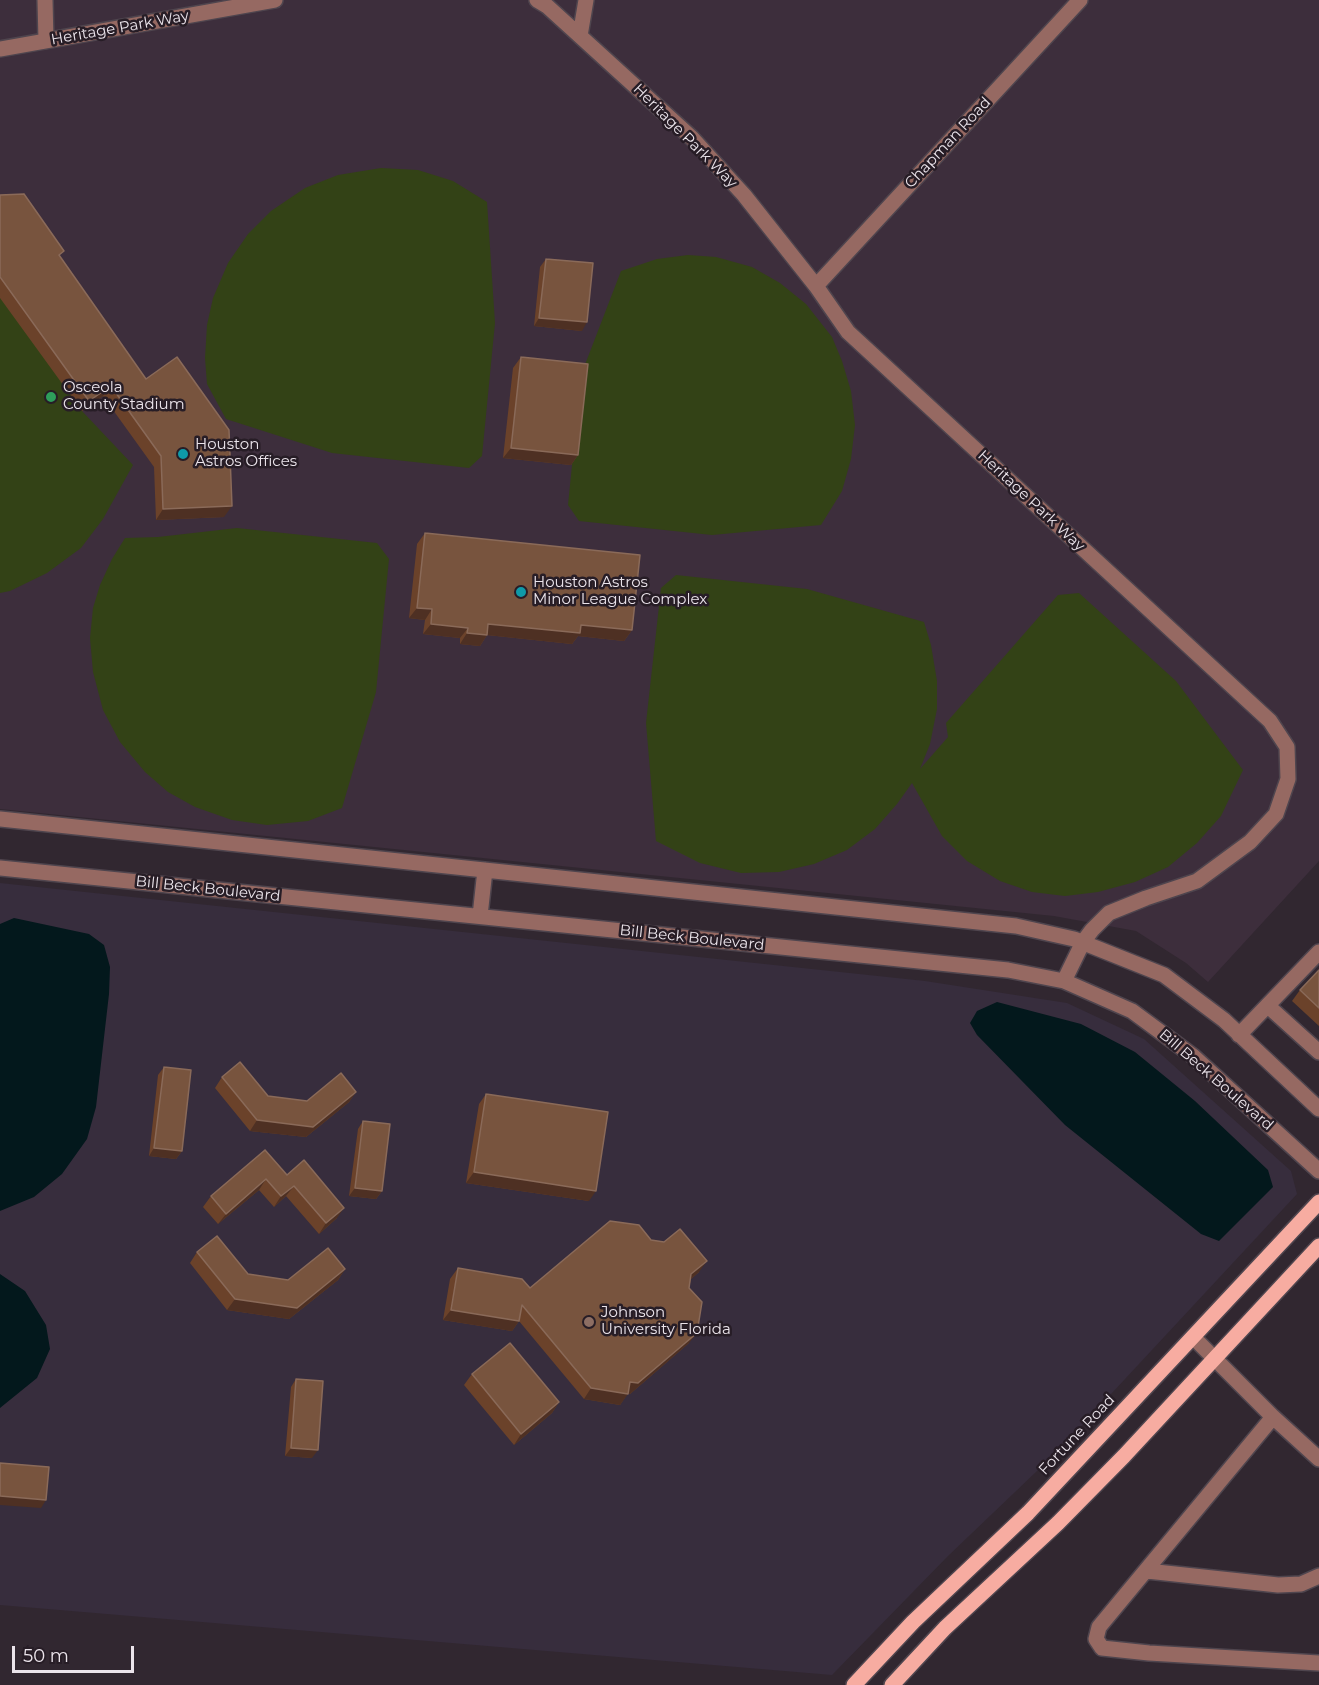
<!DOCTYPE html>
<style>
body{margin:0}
#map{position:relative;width:1319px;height:1685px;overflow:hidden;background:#312730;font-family:Montserrat,sans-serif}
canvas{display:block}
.scale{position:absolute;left:12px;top:1646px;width:122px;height:27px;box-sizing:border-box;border:3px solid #ebe4eb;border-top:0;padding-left:8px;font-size:18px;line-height:21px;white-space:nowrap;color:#ebe4eb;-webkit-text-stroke:4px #271d26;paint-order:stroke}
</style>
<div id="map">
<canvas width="1319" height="1685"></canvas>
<div class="scale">50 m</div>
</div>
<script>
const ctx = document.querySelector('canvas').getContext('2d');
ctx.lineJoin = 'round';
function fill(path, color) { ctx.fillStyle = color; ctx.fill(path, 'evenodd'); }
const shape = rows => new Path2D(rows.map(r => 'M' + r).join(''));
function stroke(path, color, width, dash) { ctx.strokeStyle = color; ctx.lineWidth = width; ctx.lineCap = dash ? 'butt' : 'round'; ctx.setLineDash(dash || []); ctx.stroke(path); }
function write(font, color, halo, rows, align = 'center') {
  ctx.font = font + ' Montserrat,sans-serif'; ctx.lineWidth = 5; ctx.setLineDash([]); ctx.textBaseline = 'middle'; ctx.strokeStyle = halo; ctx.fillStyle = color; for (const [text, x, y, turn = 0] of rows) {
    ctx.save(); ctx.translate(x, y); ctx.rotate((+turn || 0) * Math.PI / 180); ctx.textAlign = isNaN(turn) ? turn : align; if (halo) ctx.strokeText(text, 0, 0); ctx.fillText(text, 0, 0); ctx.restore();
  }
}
fill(shape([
 [0,0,1319,0,1319,861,1208,982,1186,963,1136,931,1054,916,0,809]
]), '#3d2e3c');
fill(shape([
 [0,883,925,981,1067,1003,1144,1039,1291,1171,1297,1194,1059,1450,948,1556,832,1675,0,1605]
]), '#372d3d');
fill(shape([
 [381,168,418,170,453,181,487,202,495,323,482,456,469,468,332,453,226,419,207,384,205,358,207,325,213,298,228,263,248,234,271,211,305,188,338,175],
 [0,206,129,377,82,411,133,465,103,519,81,548,47,573,10,591,0,593],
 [688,255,716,257,752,267,780,283,806,304,832,337,842,361,851,391,855,425,851,459,842,491,821,525,712,535,579,521,568,505,581,375,621,271,657,259],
 [237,528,377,543,389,559,376,692,342,808,308,821,267,825,232,820,195,807,168,792,145,772,120,742,103,710,93,672,90,638,93,608,100,585,112,559,125,538,158,537],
 [676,575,807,589,924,622,931,645,937,681,937,709,930,744,920,769,948,737,946,723,1058,595,1079,593,1176,681,1243,770,1221,816,1197,843,1168,867,1135,882,1098,892,1065,896,1032,892,1000,881,967,861,942,836,912,783,897,804,875,829,847,850,814,864,779,872,741,873,700,863,656,841,646,723,661,588]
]), '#334216');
fill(shape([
 [14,918,89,934,104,945,110,967,109,994,96,1107,87,1139,62,1174,34,1197,0,1211,0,924],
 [997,1002,1081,1024,1135,1052,1195,1101,1268,1170,1273,1187,1219,1241,1201,1234,1065,1125,977,1035,970,1023,977,1011],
 [0,1274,25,1291,46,1325,50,1349,37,1378,0,1408]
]), '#03181c');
const minor = shape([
 [45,0,46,41],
 [537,0,547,6,692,138,744,195,816,286,848,332,1270,721,1287,747,1288,779,1276,814,1250,842,1197,881,1146,898,1109,913,1092,930,1083,942,1064,981],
 [580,36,586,0],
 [0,49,275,0],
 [816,286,1080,0],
 [0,819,1016,926,1074,939,1164,975,1224,1020,1319,1109],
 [0,868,1008,970,1064,981,1132,1011,1193,1056,1319,1171],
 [480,916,485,870],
 [1268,1006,1319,1052],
 [1239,1035,1319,952],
 [1193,1337,1273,1417,1319,1459],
 [1273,1417,1099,1627,1096,1639,1102,1648,1149,1653,1319,1663],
 [1147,1571,1278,1585,1301,1584,1319,1576]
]);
const major = shape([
 [854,1685,913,1622,1028,1513,1319,1202],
 [892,1685,945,1628,1058,1523,1124,1456,1319,1246]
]);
stroke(minor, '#4f454e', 18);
stroke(major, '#4f454e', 18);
stroke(minor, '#966962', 15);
stroke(major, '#f7aca1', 15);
fill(shape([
 [0,195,60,257,224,517,156,520,154,467,103,396,82,411,0,298],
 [546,259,582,331,534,326,540,267],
 [521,357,578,455,571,465,503,458,513,368],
 [425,533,632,630,624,641,578,636,572,644,487,635,480,646,460,644,460,638,423,634,425,620,409,618,417,544],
 [1319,970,1319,1026,1292,1001,1300,990],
 [164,1067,182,1151,176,1159,149,1156,158,1075],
 [222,1077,268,1096,307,1101,356,1092,349,1102,306,1137,250,1131,215,1088],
 [486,1094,589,1201,466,1183,479,1104],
 [363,1121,382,1191,376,1199,349,1196,358,1129],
 [265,1150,287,1175,337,1218,319,1234,286,1196,274,1207,259,1190,218,1224,203,1207,211,1196],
 [651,1240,699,1272,691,1279,689,1288,689,1343,630,1394,628,1393,620,1405,584,1399,519,1321,512,1331,443,1320,450,1279,458,1268,530,1288],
 [197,1252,248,1274,288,1280,345,1269,338,1280,289,1319,227,1310,190,1263],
 [472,1374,559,1402,552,1413,514,1445,464,1385],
 [296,1379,312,1458,285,1456,291,1387]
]), '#6b422a');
fill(shape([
 [539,318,587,322,582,331,534,326],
 [111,386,103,396,82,411,89,401],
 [511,448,578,455,571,465,503,458],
 [232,506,224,517,156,520,163,509],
 [417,608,432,609,425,620,409,618],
 [431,624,468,628,460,638,423,634],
 [488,624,581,625,632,630,624,641,578,636,572,644,487,635,480,646,460,644,467,633],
 [356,1092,349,1102,306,1137,250,1131,257,1120],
 [154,1148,182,1151,176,1159,149,1156],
 [474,1172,596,1191,589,1201,466,1183],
 [266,1179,259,1190,218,1224,226,1214],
 [294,1186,286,1196,274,1207,281,1196],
 [355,1188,382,1191,376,1199,349,1196],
 [344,1208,337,1218,319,1234,326,1223],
 [707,1261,699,1272,684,1285,691,1274],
 [345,1269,338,1280,289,1319,227,1310,235,1299],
 [451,1310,519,1321,512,1331,443,1320],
 [697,1333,689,1343,630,1394,622,1392,630,1382],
 [591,1388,628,1394,620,1405,584,1399],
 [559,1402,552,1413,514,1445,521,1434],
 [291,1448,318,1450,312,1458,285,1456],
 [0,1496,46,1500,41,1508,0,1505]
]), '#4e3023');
const building = shape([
 [24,194,64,251,59,255,146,379,177,357,229,430,232,506,163,509,161,456,111,386,89,401,0,277,0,195,24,194],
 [546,259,593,263,587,322,539,318,546,259],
 [521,357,588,364,578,455,511,448,521,357],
 [425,533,640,555,632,630,581,625,580,633,488,624,487,635,467,633,468,628,431,624,432,609,417,608,425,533],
 [1319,970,1319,1008,1300,990,1319,970],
 [240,1062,268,1096,307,1101,341,1073,356,1092,313,1127,257,1120,222,1077,240,1062],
 [164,1067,191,1070,182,1151,154,1148,164,1067],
 [486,1094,608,1112,596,1191,474,1172,486,1094],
 [363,1121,390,1124,382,1191,355,1188,363,1121],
 [265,1150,287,1175,304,1160,344,1208,326,1223,294,1186,281,1196,266,1179,226,1214,211,1196,265,1150],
 [610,1221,639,1225,651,1240,664,1242,680,1229,707,1261,691,1274,689,1288,702,1302,697,1333,638,1383,630,1382,628,1394,591,1388,522,1305,519,1321,451,1310,458,1268,522,1279,530,1288,610,1221],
 [217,1236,248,1274,288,1280,328,1248,345,1269,297,1308,235,1299,197,1252,217,1236],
 [510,1343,559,1402,521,1434,472,1374,510,1343],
 [296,1379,323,1381,318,1450,291,1448,296,1379],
 [0,1463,49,1467,46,1500,0,1496,0,1463]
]);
fill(building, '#78543e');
stroke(building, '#8a6a59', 1.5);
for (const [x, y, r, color] of [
 [51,397,6,"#2e9e5b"],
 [183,454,6,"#0f9aa8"],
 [521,592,6,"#0f9aa8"],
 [589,1322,6,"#8d6e63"]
]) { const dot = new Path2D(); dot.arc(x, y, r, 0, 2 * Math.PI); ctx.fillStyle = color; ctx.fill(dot); stroke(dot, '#271d26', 2); }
write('15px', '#ebe4eb', '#271d26', [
 ["Heritage Park Way",120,28,-10],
 ["Heritage Park Way",685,136,45],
 ["Chapman Road",948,143,-47],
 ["Heritage Park Way",1031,501,43],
 ["Bill Beck Boulevard",208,889,6],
 ["Bill Beck Boulevard",692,938,6],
 ["Bill Beck Boulevard",1216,1080,41],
 ["Fortune Road",1077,1435,-47]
]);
write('15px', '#ebe4eb', '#271d26', [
 ["Osceola",63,388],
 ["County Stadium",63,405],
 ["Houston",195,445],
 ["Astros Offices",195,462],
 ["Houston Astros",533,583],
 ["Minor League Complex",533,600],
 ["Johnson",601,1313],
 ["University Florida",601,1330]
], 'left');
</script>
